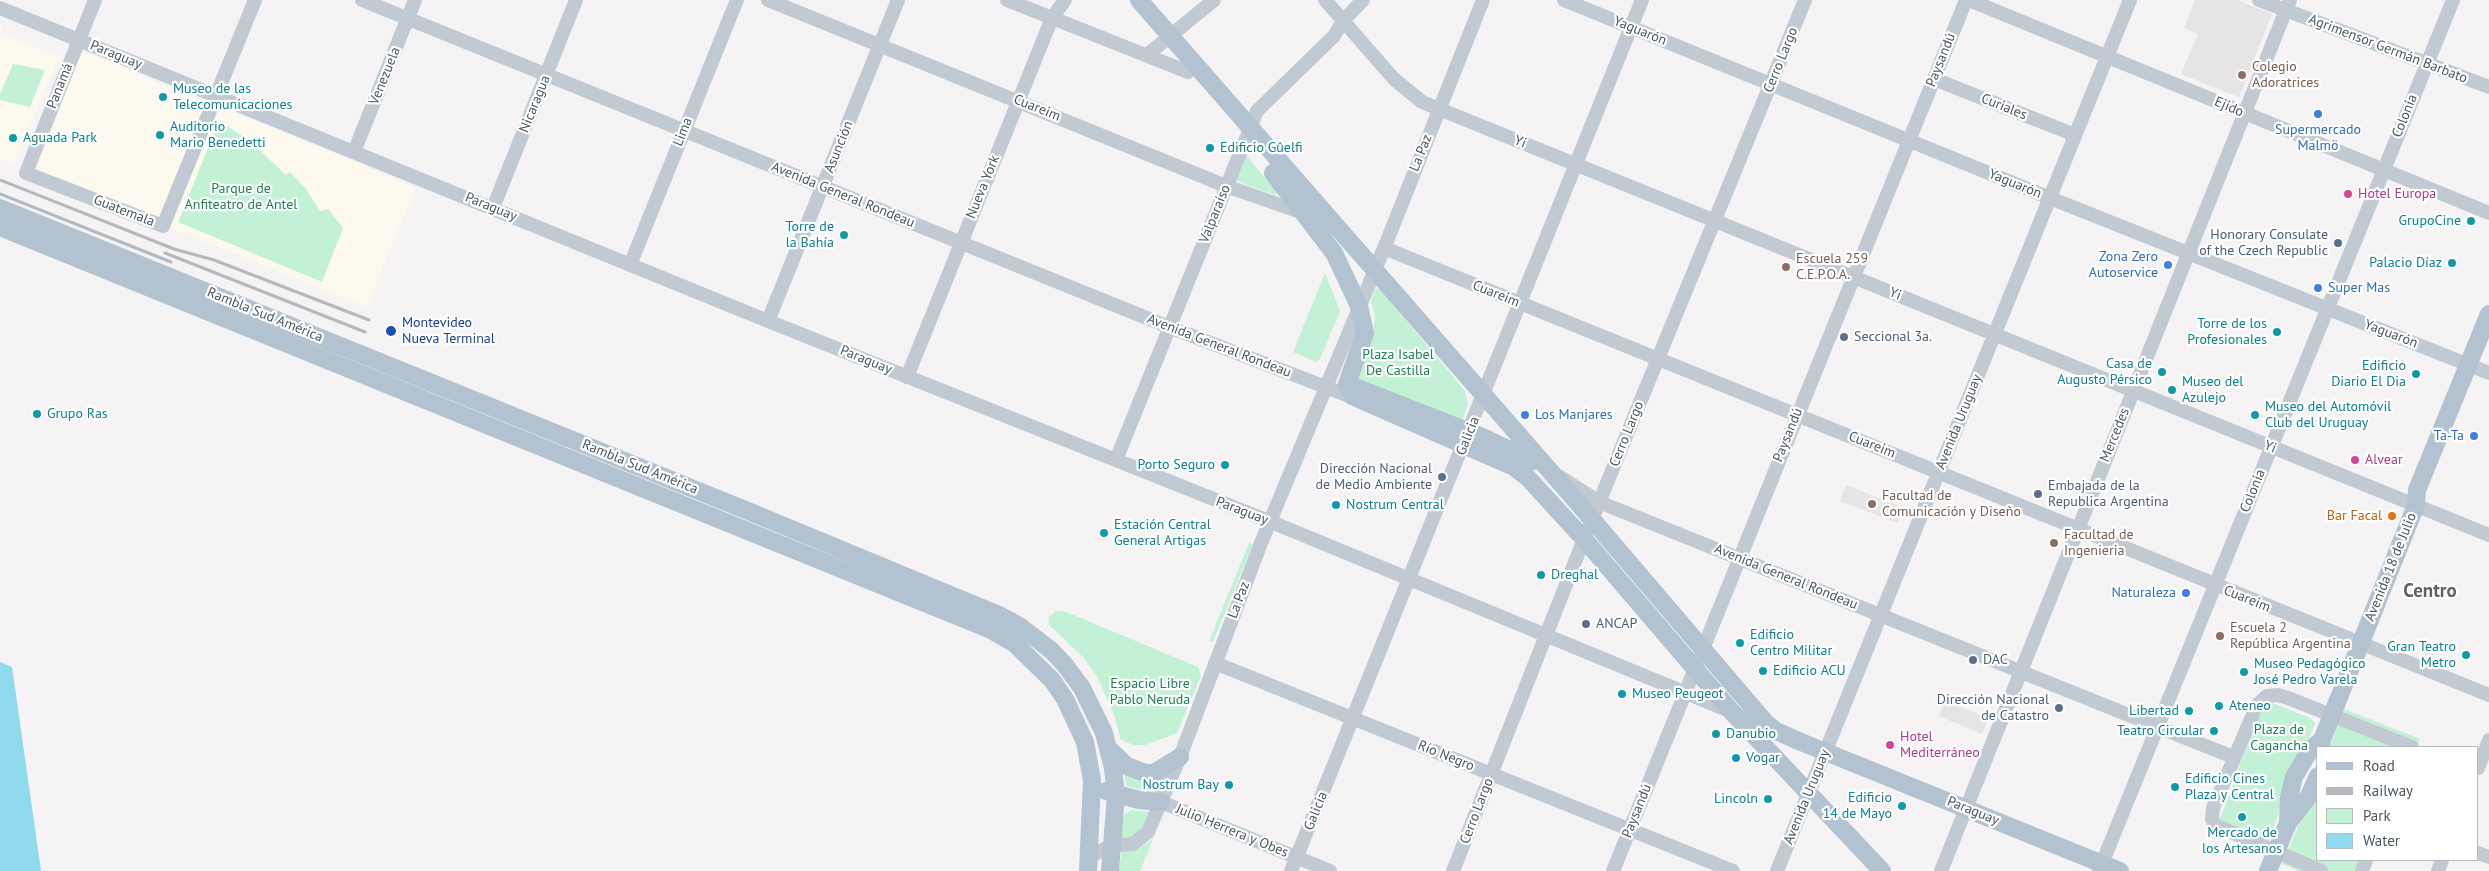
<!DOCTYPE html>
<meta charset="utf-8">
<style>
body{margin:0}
#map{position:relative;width:2489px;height:871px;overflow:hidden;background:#f5f3f3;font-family:"PT Sans",sans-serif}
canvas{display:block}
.legend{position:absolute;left:2316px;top:746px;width:162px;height:115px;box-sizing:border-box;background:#fff;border:1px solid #b7bbc0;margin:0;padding:6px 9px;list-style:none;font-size:15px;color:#4a5661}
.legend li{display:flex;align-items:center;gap:10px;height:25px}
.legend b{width:25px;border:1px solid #b7bbc0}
</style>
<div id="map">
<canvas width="2489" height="871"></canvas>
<ul class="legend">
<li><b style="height:6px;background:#b3c2d1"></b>Road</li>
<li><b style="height:6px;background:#b5b8bd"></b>Railway</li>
<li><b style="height:14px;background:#c3f1d5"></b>Park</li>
<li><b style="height:14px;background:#90daee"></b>Water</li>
</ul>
</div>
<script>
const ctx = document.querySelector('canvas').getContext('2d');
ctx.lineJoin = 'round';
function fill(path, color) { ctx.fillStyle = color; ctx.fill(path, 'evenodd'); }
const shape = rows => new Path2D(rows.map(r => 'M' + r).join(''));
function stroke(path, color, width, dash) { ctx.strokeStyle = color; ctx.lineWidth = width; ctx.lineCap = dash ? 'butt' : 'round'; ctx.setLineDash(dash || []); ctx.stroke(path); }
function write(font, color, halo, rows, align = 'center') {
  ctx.font = font + ' "PT Sans",sans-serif'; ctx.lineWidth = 4.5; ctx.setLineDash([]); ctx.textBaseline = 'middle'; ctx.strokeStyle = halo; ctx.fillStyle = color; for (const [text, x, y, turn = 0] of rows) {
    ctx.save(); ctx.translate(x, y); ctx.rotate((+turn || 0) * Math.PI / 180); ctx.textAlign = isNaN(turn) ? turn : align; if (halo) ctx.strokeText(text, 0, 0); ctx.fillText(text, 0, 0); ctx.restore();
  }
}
fill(shape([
 [0,26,3,27,1,33,59,58,14,165,0,159],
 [82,52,346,158,416,188,366,307,33,172]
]), '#fdf9ef');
fill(shape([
 [2195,0,2237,0,2272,14,2239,97,2181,74,2198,34,2184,28],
 [1846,485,1904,508,1898,523,1840,501],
 [1945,701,1989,718,1982,734,1939,716]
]), '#e6e4e5');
fill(shape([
 [13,64,45,70,30,107,0,100,0,94],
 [219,121,249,140,286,175,290,172,306,189,320,211,328,209,343,228,322,282,178,222],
 [1246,155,1277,192,1275,195,1236,181],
 [1325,273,1340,311,1320,359,1316,362,1293,352],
 [1375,289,1380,289,1465,391,1468,404,1462,421,1357,380,1373,332,1375,317,1371,301],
 [1249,543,1253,544,1213,642,1209,641],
 [1056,611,1064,611,1198,667,1201,676,1177,733,1145,745,1134,745,1121,740,1114,715,1097,676,1083,657,1049,625,1049,617],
 [2270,702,2310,718,2315,723,2267,843,2219,822,2261,708],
 [2344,709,2420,739,2417,747,2330,747],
 [1124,770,1168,772,1158,794,1126,786],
 [2318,790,2318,860,2371,860,2367,871,2299,871,2282,864,2304,813],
 [1132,810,1149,812,1142,830,1132,838,1120,839,1122,819,1125,814],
 [1153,839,1140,871,1118,871,1122,853,1139,849]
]), '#c3f1d5');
fill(shape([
 [0,662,12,667,41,871,0,871]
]), '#90daee');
stroke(shape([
 [95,0,26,173,163,226,255,0],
 [362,0,1169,327,1357,399],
 [768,0,1226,186,1306,214],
 [1007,0,1188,72],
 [1325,0,1394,79,1422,102,2489,535],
 [1564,0,2050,198,2489,373],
 [1969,0,2489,213],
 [2259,0,2489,87],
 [0,8,768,321,1281,526,1732,712],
 [1147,55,1214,0],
 [1934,79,2075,135],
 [354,152,415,0],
 [493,208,576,0],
 [1384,248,2489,695],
 [630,265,737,0],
 [768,321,898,0],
 [907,377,1052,18,1065,0],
 [1116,460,1257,111,1334,36,1343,21,1363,0],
 [1560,477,1599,502,2233,757],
 [1215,663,1733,871],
 [2478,768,2489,740],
 [1161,802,1330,871],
 [2478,853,2489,857],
 [1089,860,1096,853,1112,846,1133,844,1148,832,1180,757,1261,543,1387,241,1483,0],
 [1291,871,1642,0],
 [1453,871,1584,539,1805,0],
 [1613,871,1966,0],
 [1777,871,2130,0],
 [1941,871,2290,0],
 [2099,871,2453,0],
 [2321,871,2217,826,2212,820,2213,808,2257,705,2267,696,2278,695,2288,698,2412,747],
 [2362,871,2366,860],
 [2438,871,2442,860]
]), '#c1cad2', 14);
stroke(shape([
 [1139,0,1578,503,1766,723,1776,731,1801,742,2120,871],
 [1273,173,1334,253,1359,306,1365,333,1347,384,1352,396,1514,467,1528,478,1584,539,1732,712,1882,871],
 [0,208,748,511,999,615,1021,627,1052,651,1065,665,1082,688,1104,733,1113,768,1116,795,1110,871],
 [0,227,991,630,1015,644,1052,680,1065,699,1085,742,1092,780,1088,871],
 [1347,384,1480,436,1533,461],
 [2321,747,2322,740,2416,505,2417,490,2489,314],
 [1109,749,1127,766,1145,773,1154,773,1180,757],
 [1106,791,1139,800,1161,802],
 [2288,823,2289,797,2294,777,2310,750,2322,740],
 [2268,871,2288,823,2309,796,2318,776]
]), '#b3c2d1', 18);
stroke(shape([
 [0,180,174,249,214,260,369,320],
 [0,194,171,262],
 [165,253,365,332]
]), '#b5b8bd', 3);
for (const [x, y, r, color] of [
 [2242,75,5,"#8d6e63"],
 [163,97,5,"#0f9aa8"],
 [2318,114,5,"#3f7fe0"],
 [160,135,5,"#0f9aa8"],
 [13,138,5,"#0f9aa8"],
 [1210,148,5,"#0f9aa8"],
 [2348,194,5,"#d1479c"],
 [2471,221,5,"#0f9aa8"],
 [844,235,5,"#0f9aa8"],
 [2338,243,5,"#5c6f8a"],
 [2452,263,5,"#0f9aa8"],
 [2168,265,5,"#3f7fe0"],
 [1786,267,5,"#8d6e63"],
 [2318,288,5,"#3f7fe0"],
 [391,331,6,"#1a4fb4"],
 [2277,332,5,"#0f9aa8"],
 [1844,337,5,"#5c6f8a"],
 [2162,372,5,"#0f9aa8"],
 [2416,374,5,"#0f9aa8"],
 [2172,390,5,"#0f9aa8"],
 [37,414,5,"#0f9aa8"],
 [1525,415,5,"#3f7fe0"],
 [2255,415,5,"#0f9aa8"],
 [2474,436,5,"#3f7fe0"],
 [2355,460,5,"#d1479c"],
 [1225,465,5,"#0f9aa8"],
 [1442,477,5,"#5c6f8a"],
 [2038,494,5,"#5c6f8a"],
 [1872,504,5,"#8d6e63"],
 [1336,505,5,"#0f9aa8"],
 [2392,516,5,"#e8710a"],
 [1104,533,5,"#0f9aa8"],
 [2054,543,5,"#8d6e63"],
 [1541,575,5,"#0f9aa8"],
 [2186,593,5,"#3f7fe0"],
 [1586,624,5,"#5c6f8a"],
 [2220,636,5,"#8d6e63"],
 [1740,643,5,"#0f9aa8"],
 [2466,655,5,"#0f9aa8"],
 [1973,660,5,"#5c6f8a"],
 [1763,671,5,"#0f9aa8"],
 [2244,672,5,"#0f9aa8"],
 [1622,694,5,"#0f9aa8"],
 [2219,706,5,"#0f9aa8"],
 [2059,708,5,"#5c6f8a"],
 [2189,711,5,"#0f9aa8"],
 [2214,731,5,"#0f9aa8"],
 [1716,734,5,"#0f9aa8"],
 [1890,745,5,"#d1479c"],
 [1736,758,5,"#0f9aa8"],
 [1229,785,5,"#0f9aa8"],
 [2175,787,5,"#0f9aa8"],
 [1768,799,5,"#0f9aa8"],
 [1902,806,5,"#0f9aa8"],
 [2242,817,5,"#0f9aa8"]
]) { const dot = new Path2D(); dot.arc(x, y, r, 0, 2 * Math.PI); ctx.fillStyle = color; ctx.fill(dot); stroke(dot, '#fff', 2); }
write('14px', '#4a5661', '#fff', [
 ["Yaguarón",1640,31,22],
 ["Agrimensor Germán Barbato",2388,49,21],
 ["Paraguay",116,55,22],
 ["Cerro Largo",1781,60,-68],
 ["Paysandú",1941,60,-68],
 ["Venezuela",385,76,-68],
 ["Panamá",60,86,-68],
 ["Nicaragua",535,104,-68],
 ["Curiales",2004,107,22],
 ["Ejido",2229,107,23],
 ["Cuareim",1037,108,22],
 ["Colonia",2405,116,-68],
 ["Lima",683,132,-68],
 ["Yi",1520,142,22],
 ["Asunción",839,147,-68],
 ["La Paz",1421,153,-68],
 ["Yaguarón",2015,184,22],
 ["Nueva York",983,187,-68],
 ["Avenida General Rondeau",843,195,22],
 ["Paraguay",491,207,22],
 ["Guatemala",124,211,21],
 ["Valparaíso",1215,214,-68],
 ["Cuareim",1496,294,22],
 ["Yi",1895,294,22],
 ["Rambla Sud América",265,315,22],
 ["Yaguarón",2391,334,21],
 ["Avenida General Rondeau",1219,346,21],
 ["Paraguay",866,360,22],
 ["Avenida Uruguay",1959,422,-68],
 ["Cerro Largo",1627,434,-68],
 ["Paysandú",1788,435,-68],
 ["Mercedes",2115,435,-68],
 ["Galicia",1468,436,-68],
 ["Cuareim",1872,445,22],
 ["Yi",2270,447,22],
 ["Rambla Sud América",640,467,22],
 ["Colonia",2253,491,-68],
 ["Paraguay",1242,511,21],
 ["Avenida 18 de Julio",2391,567,-68],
 ["Avenida General Rondeau",1786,577,22],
 ["Cuareim",2247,599,22],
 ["La Paz",1239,600,-69],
 ["Río Negro",1446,756,22],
 ["Avenida Uruguay",1807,797,-68],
 ["Galicia",1316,811,-68],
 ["Cerro Largo",1477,811,-69],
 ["Paysandú",1637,811,-68],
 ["Paraguay",1973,811,22],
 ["Julio Herrera y Obes",1232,831,22]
]);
write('14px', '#785e54', '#fff', [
 ["Colegio",2252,67],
 ["Adoratrices",2252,83],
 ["Escuela 259",1796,259],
 ["C.E.P.O.A.",1796,275],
 ["Facultad de",1882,496],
 ["Comunicación y Diseño",1882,512],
 ["Facultad de",2064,535],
 ["Ingenieria",2064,551],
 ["Escuela 2",2230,628],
 ["República Argentina",2230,644]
], 'left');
write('14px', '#0d838f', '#fff', [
 ["Museo de las",173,89],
 ["Telecomunicaciones",173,105],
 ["Auditorio",170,127],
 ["Mario Benedetti",170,143],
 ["Aguada Park",23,138],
 ["Edificio Gûelfi",1220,148],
 ["GrupoCine",2461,221,"right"],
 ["Torre de",834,227,"right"],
 ["la Bahía",834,243,"right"],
 ["Palacio Díaz",2442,263,"right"],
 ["Torre de los",2267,324,"right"],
 ["Profesionales",2267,340,"right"],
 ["Casa de",2152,364,"right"],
 ["Augusto Pérsico",2152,380,"right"],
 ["Edificio",2406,366,"right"],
 ["Diario El Dia",2406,382,"right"],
 ["Museo del",2182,382],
 ["Azulejo",2182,398],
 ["Museo del Automóvil",2265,407],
 ["Club del Uruguay",2265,423],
 ["Grupo Ras",47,414],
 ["Porto Seguro",1215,465,"right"],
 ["Nostrum Central",1346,505],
 ["Estación Central",1114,525],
 ["General Artigas",1114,541],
 ["Dreghal",1551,575],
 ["Edificio",1750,635],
 ["Centro Militar",1750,651],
 ["Gran Teatro",2456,647,"right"],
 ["Metro",2456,663,"right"],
 ["Museo Pedagógico",2254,664],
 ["José Pedro Varela",2254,680],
 ["Edificio ACU",1773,671],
 ["Museo Peugeot",1632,694],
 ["Ateneo",2229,706],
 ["Libertad",2179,711,"right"],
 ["Teatro Circular",2204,731,"right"],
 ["Danubio",1726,734],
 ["Vogar",1746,758],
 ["Edificio Cines",2185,779],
 ["Plaza y Central",2185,795],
 ["Nostrum Bay",1219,785,"right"],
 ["Edificio",1892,798,"right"],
 ["14 de Mayo",1892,814,"right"],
 ["Lincoln",1758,799,"right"],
 ["Mercado de",2242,833,"center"],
 ["los Artesanos",2242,849,"center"]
], 'left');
write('14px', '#366cbe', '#fff', [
 ["Supermercado",2318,130,"center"],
 ["Malmö",2318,146,"center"],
 ["Zona Zero",2158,257],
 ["Autoservice",2158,273],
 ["Super Mas",2328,288,"left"],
 ["Los Manjares",1535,415,"left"],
 ["Ta-Ta",2464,436],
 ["Naturaleza",2176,593]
], 'right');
write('14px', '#17864f', '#fff', [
 ["Parque de",241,189],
 ["Anfiteatro de Antel",241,205],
 ["Plaza Isabel",1398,355],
 ["De Castilla",1398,371],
 ["Espacio Libre",1150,684],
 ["Pablo Neruda",1150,700],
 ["Plaza de",2279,730],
 ["Cagancha",2279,746]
]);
write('14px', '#b23c85', '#fff', [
 ["Hotel Europa",2358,194],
 ["Alvear",2365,460],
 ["Hotel",1900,737],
 ["Mediterráneo",1900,753]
], 'left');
write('14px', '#4e5e75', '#fff', [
 ["Honorary Consulate",2328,235,"right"],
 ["of the Czech Republic",2328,251,"right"],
 ["Seccional 3a.",1854,337],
 ["Dirección Nacional",1432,469,"right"],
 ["de Medio Ambiente",1432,485,"right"],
 ["Embajada de la",2048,486],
 ["Republica Argentina",2048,502],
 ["ANCAP",1596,624],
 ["DAC",1983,660],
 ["Dirección Nacional",2049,700,"right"],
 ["de Catastro",2049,716,"right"]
], 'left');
write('14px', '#164399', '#fff', [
 ["Montevideo",402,323],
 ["Nueva Terminal",402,339]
], 'left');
write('14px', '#c56008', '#fff', [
 ["Bar Facal",2382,516]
], 'right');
write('bold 19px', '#5f6368', '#fff', [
 ["Centro",2430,592]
]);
</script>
